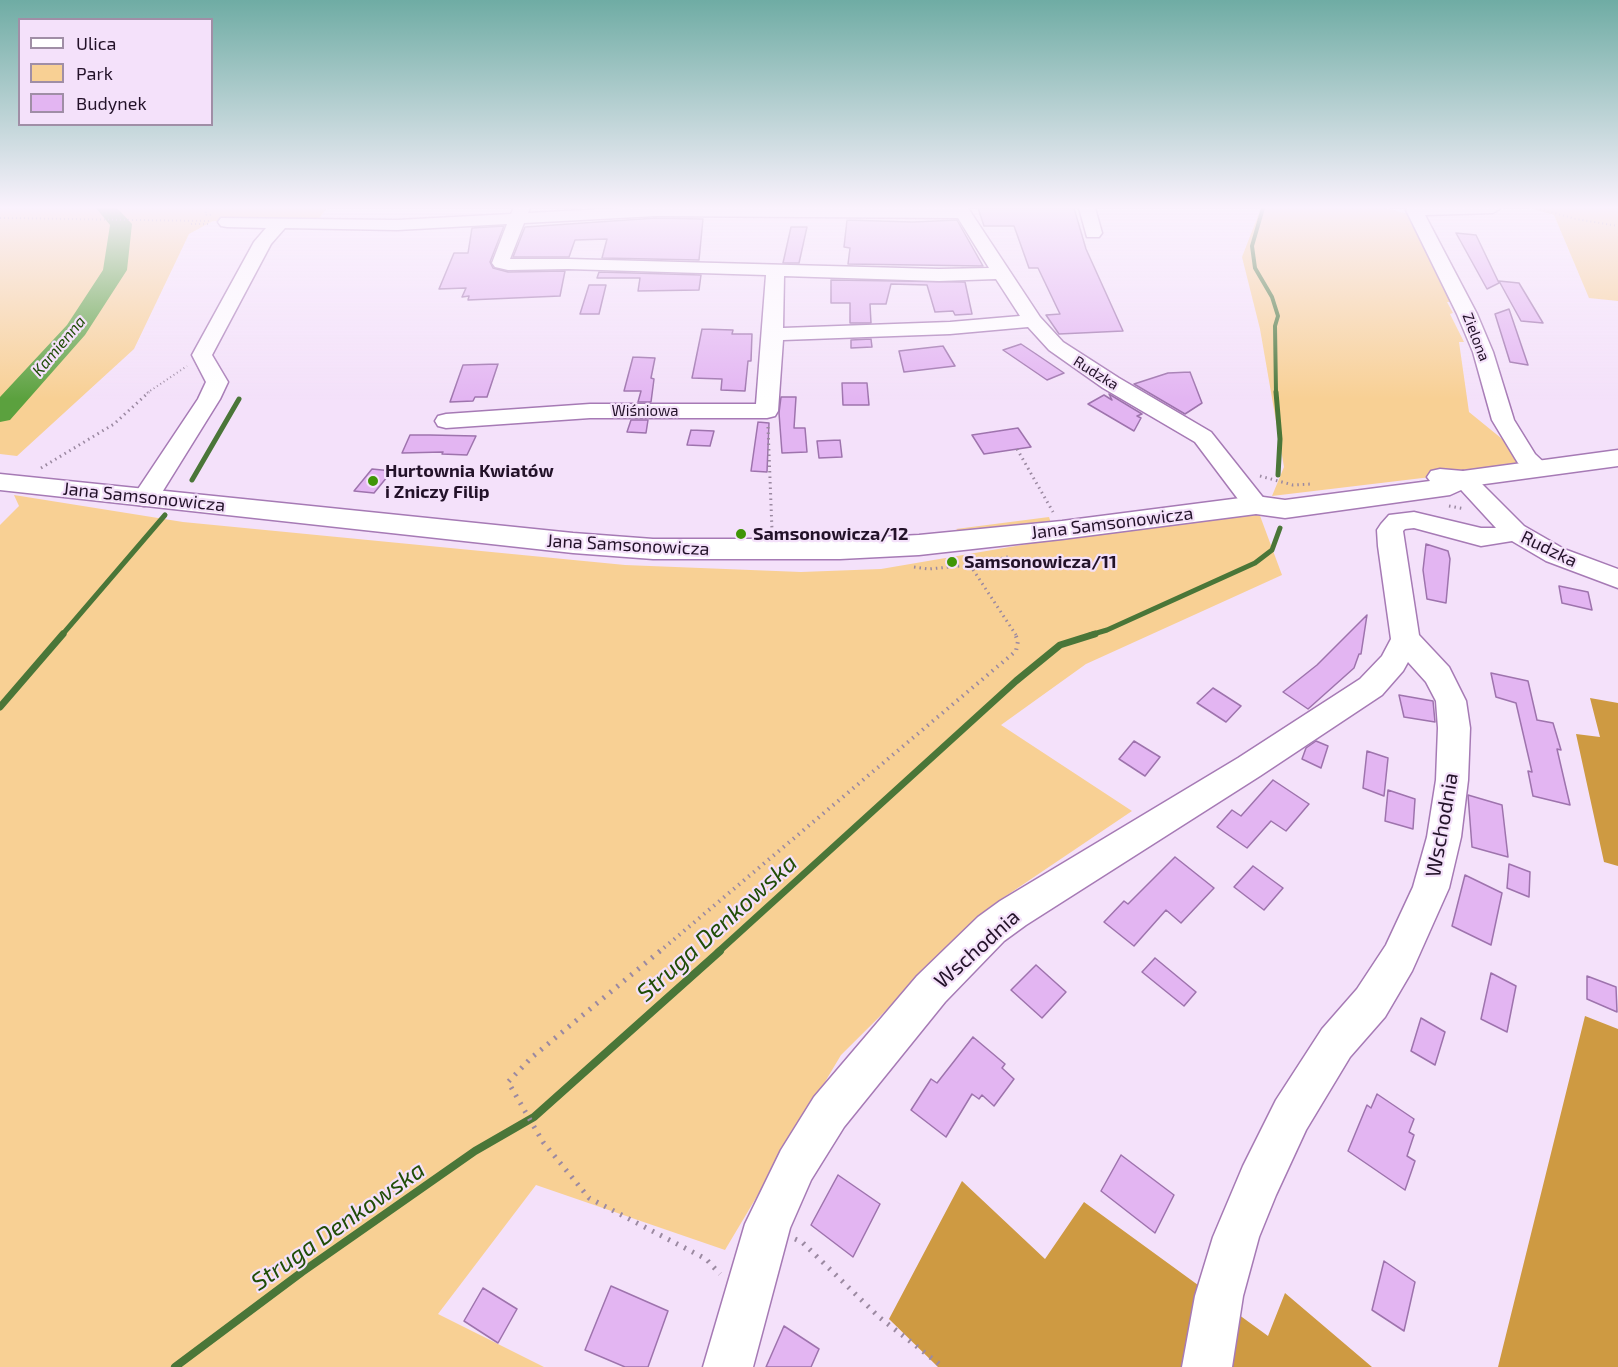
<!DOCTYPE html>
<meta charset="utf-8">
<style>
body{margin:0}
#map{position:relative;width:1618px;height:1367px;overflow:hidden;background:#f4e1fa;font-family:"Exo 2",sans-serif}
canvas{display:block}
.legend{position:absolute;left:18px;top:18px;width:195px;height:108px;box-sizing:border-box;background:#f4e1fa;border:2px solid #a08ea6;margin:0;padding:8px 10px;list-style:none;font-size:18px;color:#231229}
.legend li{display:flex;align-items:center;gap:12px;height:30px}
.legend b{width:30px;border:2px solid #a08ea6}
</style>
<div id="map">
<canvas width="1618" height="1367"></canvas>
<ul class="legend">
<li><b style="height:8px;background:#fff"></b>Ulica</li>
<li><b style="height:16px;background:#f8d094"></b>Park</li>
<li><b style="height:16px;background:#e3b5f2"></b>Budynek</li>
</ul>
</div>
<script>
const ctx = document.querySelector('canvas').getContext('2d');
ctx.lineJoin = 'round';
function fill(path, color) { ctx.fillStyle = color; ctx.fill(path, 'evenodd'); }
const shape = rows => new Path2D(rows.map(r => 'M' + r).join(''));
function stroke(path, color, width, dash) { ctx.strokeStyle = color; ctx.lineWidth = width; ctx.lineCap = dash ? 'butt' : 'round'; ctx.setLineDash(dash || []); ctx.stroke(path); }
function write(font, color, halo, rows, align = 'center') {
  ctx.font = font + ' "Exo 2",sans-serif'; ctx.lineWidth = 4.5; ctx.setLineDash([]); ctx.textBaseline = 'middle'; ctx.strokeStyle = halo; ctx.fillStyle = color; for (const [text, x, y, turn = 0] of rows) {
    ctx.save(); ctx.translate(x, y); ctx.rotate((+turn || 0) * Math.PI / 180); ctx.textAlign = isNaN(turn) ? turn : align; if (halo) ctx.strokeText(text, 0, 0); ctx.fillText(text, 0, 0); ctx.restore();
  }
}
fill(shape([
 [0,208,327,208,314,225,213,221,189,234,134,349,17,456,0,454],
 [1261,208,1386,208,1408,214,1450,302,1447,302,1453,313,1450,314,1464,342,1459,342,1469,412,1539,469,1431,477,1272,496,1284,467,1260,329,1242,257],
 [1530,208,1618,208,1618,301,1589,298,1554,215],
 [14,495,183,522,625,565,801,572,881,569,1256,505,1282,575,1086,664,1001,725,1132,811,991,906,841,1055,725,1250,536,1185,438,1314,544,1367,0,1367,0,525,19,506],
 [1049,517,1051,523,962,533,956,529]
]), '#f8d094');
fill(shape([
 [1590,698,1618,703,1618,866,1604,862,1576,734,1600,737],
 [1585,1016,1618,1029,1618,1367,1498,1367],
 [962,1181,1045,1259,1084,1202,1268,1336,1285,1293,1372,1367,938,1367,889,1319]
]), '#ce9a42');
stroke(shape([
 [1263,208,1252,246,1255,268,1272,297,1278,316,1275,326,1276,393]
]), '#4a7638', 4);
stroke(shape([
 [1276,392,1280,439,1278,475],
 [192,480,239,399],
 [62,635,165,515],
 [1090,635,1107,630,1255,563,1272,550,1280,528]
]), '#4a7638', 5);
stroke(shape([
 [0,707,63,634],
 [718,952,1016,681,1060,645,1095,634]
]), '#4a7638', 7);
stroke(shape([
 [175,1367,302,1272,475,1151,534,1117,720,951]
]), '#4a7638', 8);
fill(shape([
 [96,208,117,208,132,224,127,270,85,335,10,420,0,422,0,397,67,325,103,270,110,225,96,208]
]), '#5ba13e');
const building = shape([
 [978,208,1074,208,1086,249,1123,331,1059,334,1046,315,1060,314,1038,268,1029,268,1014,226,984,226,978,208],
 [656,218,703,219,699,260,602,258,607,239,575,240,569,257,513,257,525,227,656,218],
 [847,220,913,222,957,220,983,266,848,264,850,248,844,247,847,220],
 [504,226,490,262,493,268,508,272,565,271,560,296,468,300,469,296,462,297,466,288,439,289,454,253,468,253,472,228,504,226],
 [791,227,807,227,799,263,783,263,791,227],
 [1456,233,1476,235,1499,283,1487,289,1456,233],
 [599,272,701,275,699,290,638,291,640,278,597,278,599,272],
 [831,280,965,282,972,314,955,315,953,311,935,312,927,285,891,284,886,304,870,304,871,323,850,323,850,303,831,303,831,280],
 [1499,281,1519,283,1543,323,1521,321,1499,281],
 [589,285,606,285,599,314,580,314,589,285],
 [1509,309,1528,365,1510,362,1495,314,1509,309],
 [702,329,733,330,732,334,752,334,751,361,748,361,745,391,721,390,722,379,692,378,702,329],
 [871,339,872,347,851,348,851,340,871,339],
 [1021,344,1036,354,1064,373,1047,380,1003,350,1021,344],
 [943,346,955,366,904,372,899,351,943,346],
 [633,357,655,358,651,378,654,379,651,402,638,402,641,391,624,391,633,357],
 [498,364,487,397,475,397,473,401,450,402,463,365,498,364],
 [1190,372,1202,403,1185,414,1134,384,1168,373,1190,372],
 [842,383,867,383,869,405,843,405,842,383],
 [1109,394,1142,414,1137,416,1141,418,1134,431,1088,404,1104,395,1112,400,1109,394],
 [781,397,796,397,794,428,805,428,807,452,782,453,779,413,781,397],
 [631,420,648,420,646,433,627,432,631,420],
 [758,422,769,423,767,472,751,471,758,422],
 [1018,428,1031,447,984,454,972,435,1018,428],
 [691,430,714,431,710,446,687,445,691,430],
 [410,435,430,435,476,436,467,455,442,454,443,452,402,453,410,435],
 [840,440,842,457,819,458,817,441,840,440],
 [372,469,392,471,374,493,354,491,372,469],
 [1426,544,1448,551,1450,559,1446,603,1427,599,1423,570,1426,544],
 [1559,586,1588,592,1592,610,1562,603,1559,586],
 [1367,615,1361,654,1359,654,1354,668,1308,709,1283,692,1317,665,1367,615],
 [1491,673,1528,681,1537,720,1553,723,1561,750,1557,749,1570,805,1533,796,1528,771,1532,772,1516,703,1496,697,1491,673],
 [1213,688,1241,706,1226,722,1197,703,1213,688],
 [1399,695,1433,701,1435,722,1404,717,1399,695],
 [1134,741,1160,757,1145,776,1119,759,1134,741],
 [1316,741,1328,746,1321,768,1302,759,1306,748,1316,741],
 [1367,751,1388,758,1384,796,1363,788,1367,751],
 [1273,780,1309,804,1286,831,1271,821,1247,848,1217,827,1232,810,1241,816,1273,780],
 [1388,790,1415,799,1413,829,1385,821,1388,790],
 [1468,795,1502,805,1508,857,1472,847,1468,795],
 [1175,857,1214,888,1181,923,1166,910,1134,946,1104,922,1124,901,1128,904,1175,857],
 [1509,864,1530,872,1529,897,1507,888,1509,864],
 [1253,866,1283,888,1264,910,1234,887,1253,866],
 [1465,875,1502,893,1491,945,1452,926,1465,875],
 [1155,958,1196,992,1184,1006,1142,972,1155,958],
 [1036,965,1066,992,1042,1018,1011,990,1036,965],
 [1491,973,1516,986,1507,1032,1481,1019,1491,973],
 [1587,976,1616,987,1617,1012,1587,999,1587,976],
 [1421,1018,1445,1032,1435,1065,1411,1051,1421,1018],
 [973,1037,1005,1064,1002,1068,1014,1079,994,1106,982,1095,979,1099,972,1094,946,1137,911,1110,931,1079,937,1083,973,1037],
 [1377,1094,1414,1119,1409,1132,1414,1135,1407,1156,1415,1161,1405,1190,1348,1151,1367,1105,1371,1108,1377,1094],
 [1121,1155,1174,1195,1155,1233,1101,1191,1121,1155],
 [838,1175,880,1204,853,1257,811,1225,838,1175],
 [1384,1261,1415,1282,1404,1331,1372,1310,1384,1261],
 [611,1286,668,1311,648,1367,625,1367,585,1350,611,1286],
 [483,1288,517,1309,498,1343,464,1321,483,1288],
 [784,1326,819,1349,811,1367,766,1367,784,1326]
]);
fill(building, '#e3b5f2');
stroke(building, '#9e73ad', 1.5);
const minor = shape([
 [514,208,530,208,528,213,622,208,968,208,1040,317,1063,342,1119,378,1211,432,1269,505,1265,511,1256,513,1247,511,1195,442,1103,388,1049,350,1028,327,950,334,783,340,778,411,775,416,767,418,590,418,446,428,438,426,435,421,438,416,446,414,590,404,756,404,766,275,568,269,508,270,495,267,492,263,507,224,397,230,285,228,271,244,212,355,228,382,220,399,161,494,153,504,144,506,135,504,132,498,198,399,206,382,192,355,254,242,266,228,227,227,221,226,218,222,221,218,397,220,511,214,514,208],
 [656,216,958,218,989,268,939,269,568,259,510,259,524,223,656,216],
 [784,276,939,281,996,279,1020,316,950,322,783,328,784,276],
 [1079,208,1095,208,1102,233,1099,237,1087,237,1079,208],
 [1407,208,1501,208,1493,213,1425,215,1477,314,1493,352,1514,420,1535,454,1551,469,1547,474,1539,476,1531,474,1518,463,1492,420,1473,352,1457,314,1406,210,1407,208],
 [1463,471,1472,474,1524,526,1564,549,1618,569,1618,588,1546,561,1512,541,1481,546,1414,528,1405,529,1403,531,1419,635,1449,667,1466,701,1470,728,1468,780,1461,837,1449,888,1412,971,1385,1017,1350,1057,1306,1130,1276,1195,1259,1237,1243,1296,1232,1367,1182,1367,1195,1296,1213,1237,1243,1166,1276,1100,1322,1029,1357,989,1386,945,1413,887,1427,837,1436,780,1438,728,1436,701,1426,682,1408,662,1403,671,1382,695,1260,776,1026,925,1004,941,945,1002,844,1127,811,1180,790,1228,753,1367,703,1367,745,1224,781,1150,814,1097,917,976,978,917,1000,901,1238,758,1360,679,1382,656,1391,639,1378,546,1377,530,1381,524,1389,515,1414,512,1481,528,1496,528,1451,479,1454,474,1463,471]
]);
const major = shape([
 [1618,450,1618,466,1470,486,1450,495,1285,518,1256,514,1062,539,919,555,840,559,653,559,573,553,0,490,0,474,573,533,653,539,840,539,919,535,1062,521,1256,496,1285,500,1430,481,1427,477,1431,471,1440,469,1463,471,1618,450]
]);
stroke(minor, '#a67ab5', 3);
stroke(major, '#a67ab5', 3);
stroke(shape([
 [207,208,205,215,211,215],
 [1536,208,1576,219,1618,226],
 [0,218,209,221],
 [191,224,211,224],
 [147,393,187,366]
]), '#9b89a1', 2, [1, 3]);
stroke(shape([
 [768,427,772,530],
 [1017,449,1053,512],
 [41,468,114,424,149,392],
 [1260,476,1293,485,1311,484],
 [1449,506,1465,509],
 [970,565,1016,635],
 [914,567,929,569,970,565,1008,557]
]), '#9b89a1', 3, [1.5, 4]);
stroke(shape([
 [659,952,1016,651,1018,641,1015,634]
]), '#9b89a1', 4, [1.5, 5]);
stroke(shape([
 [660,951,531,1058,508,1082,543,1142,589,1198,706,1259,720,1274],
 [795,1239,802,1242,879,1317,943,1367]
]), '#9b89a1', 5, [2, 7]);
fill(minor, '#fff');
fill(major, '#fff');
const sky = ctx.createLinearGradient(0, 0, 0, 399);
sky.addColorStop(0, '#6faca4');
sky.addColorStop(0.52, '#faf2fd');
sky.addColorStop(1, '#faf2fd00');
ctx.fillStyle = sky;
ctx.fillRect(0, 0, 1618, 399);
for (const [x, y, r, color] of [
 [373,481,6,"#3f9506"],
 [741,534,6,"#3f9506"],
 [952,562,6,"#3f9506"]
]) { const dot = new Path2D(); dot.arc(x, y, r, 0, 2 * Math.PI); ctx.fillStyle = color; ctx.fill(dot); stroke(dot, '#f4e1fa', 2); }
write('15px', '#231229', '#f4e1fa', [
 ["Zielona",1476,337,69],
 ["Rudzka",1096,373,32],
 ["Wiśniowa",645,411]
]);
write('italic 16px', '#204d07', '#f4e1fa', [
 ["Kamienna",59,346,-50]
]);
write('bold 18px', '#231229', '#f4e1fa', [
 ["Hurtownia Kwiatów",385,471],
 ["i Zniczy Filip",385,492],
 ["Samsonowicza/12",753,534],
 ["Samsonowicza/11",964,562]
], 'left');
write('18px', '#231229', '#f4e1fa', [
 ["Jana Samsonowicza",144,497,6],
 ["Jana Samsonowicza",1112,523,-7],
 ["Jana Samsonowicza",628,545,3],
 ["Rudzka",1549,549,26]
]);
write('21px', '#231229', '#f4e1fa', [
 ["Wschodnia",1442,825,-80],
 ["Wschodnia",977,949,-42]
]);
write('italic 24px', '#204d07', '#f4e1fa', [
 ["Struga Denkowska",717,928,-42],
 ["Struga Denkowska",338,1226,-35]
]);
</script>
